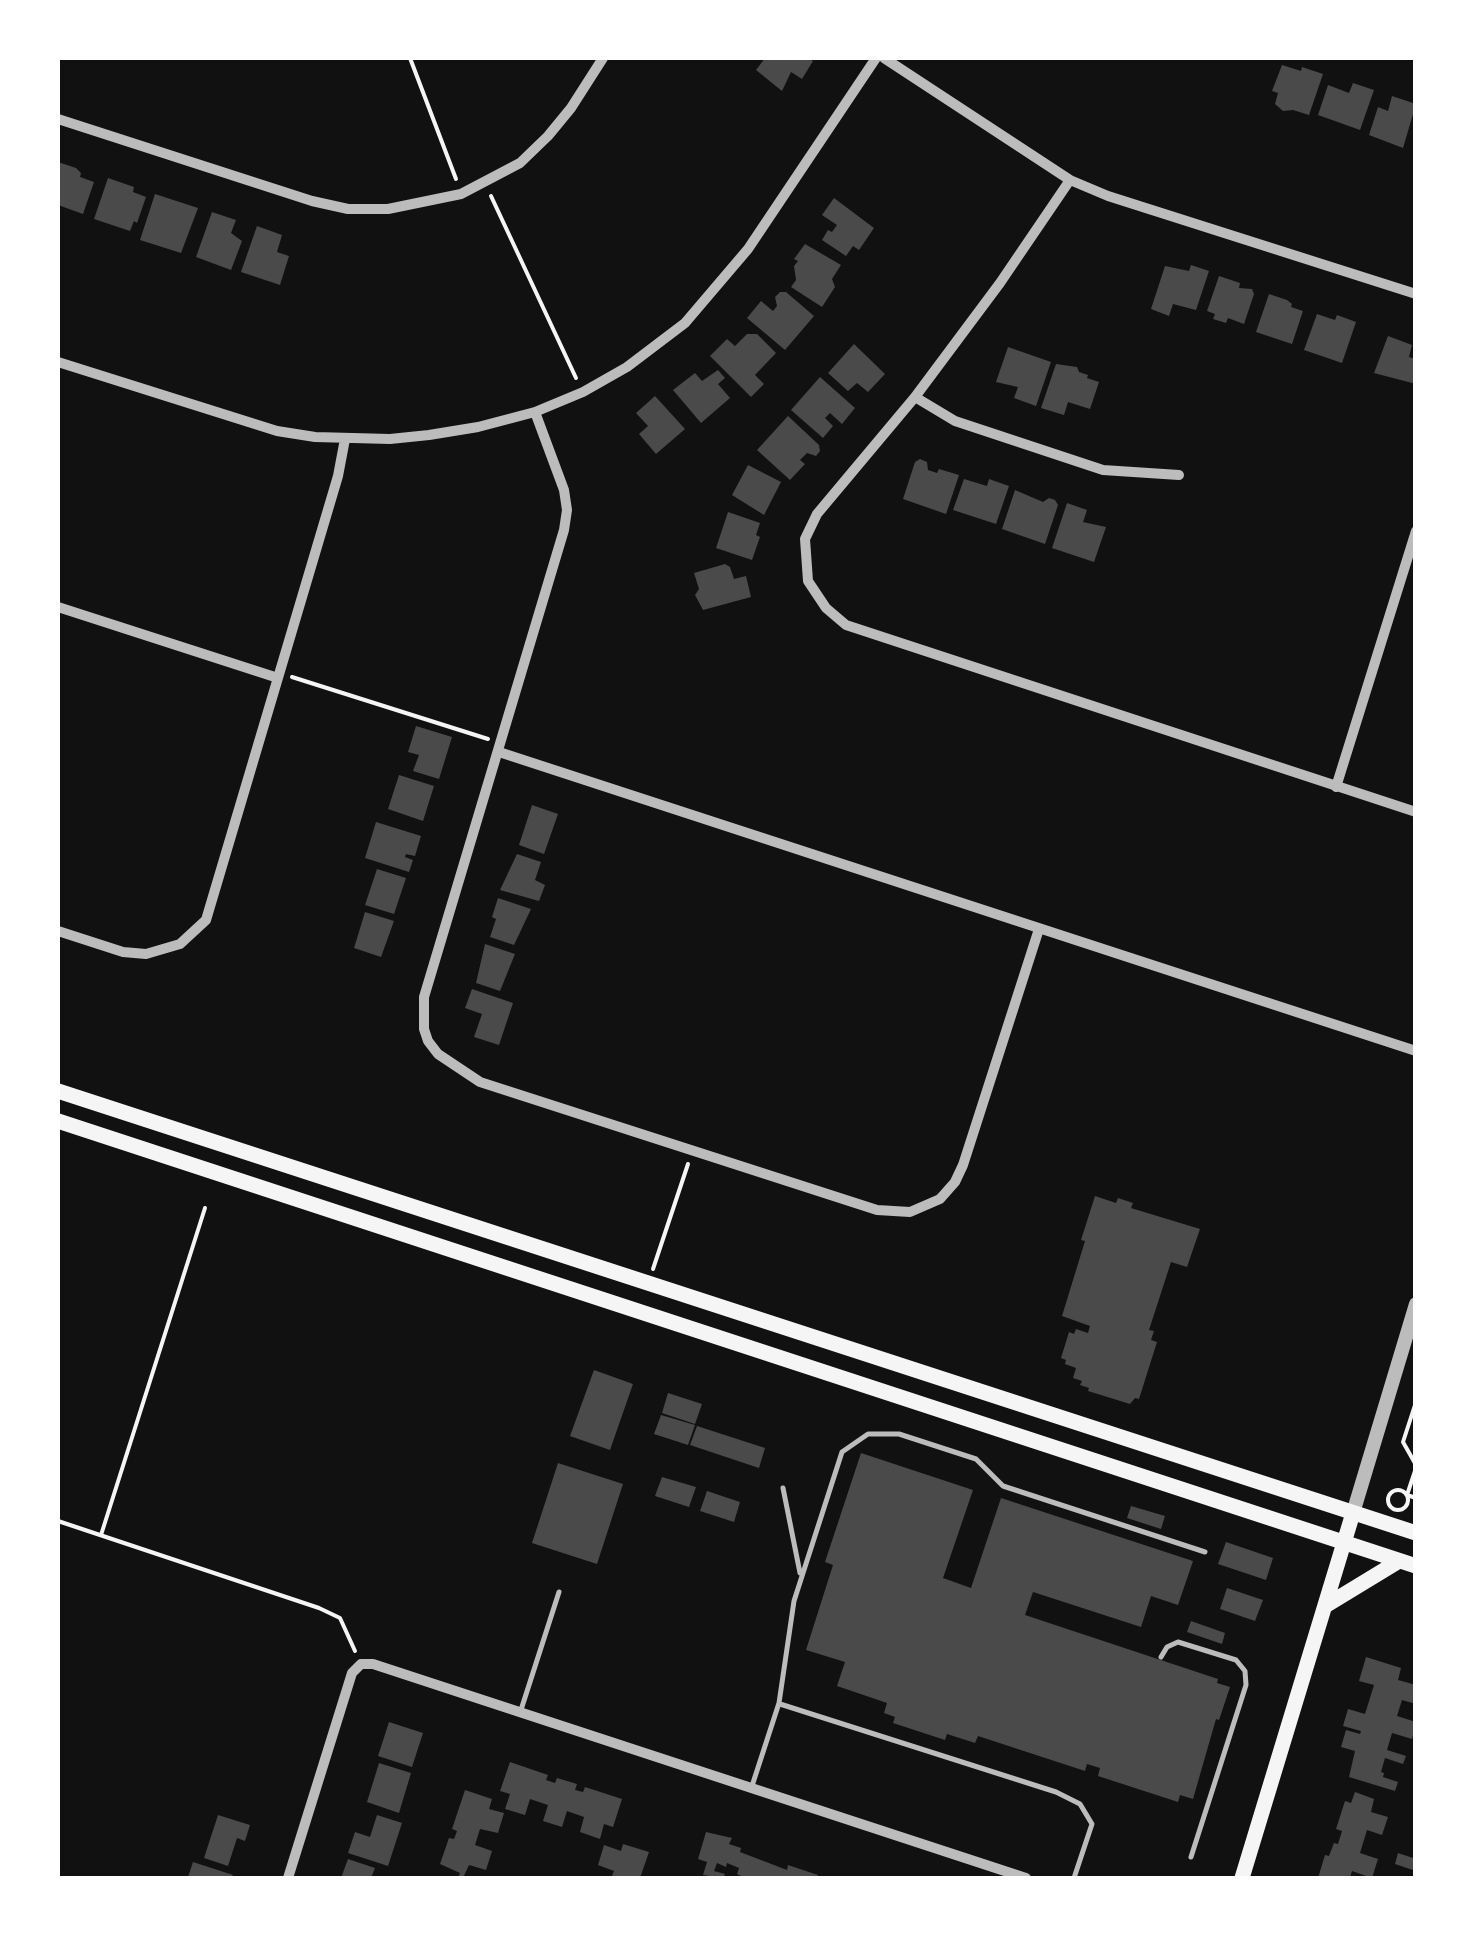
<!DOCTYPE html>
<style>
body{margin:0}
#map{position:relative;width:1473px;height:1936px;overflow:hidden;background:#111;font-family:Mulish,sans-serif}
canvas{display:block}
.frame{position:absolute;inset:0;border:60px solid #fff;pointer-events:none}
</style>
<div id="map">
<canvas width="1473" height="1936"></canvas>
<div class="frame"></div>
</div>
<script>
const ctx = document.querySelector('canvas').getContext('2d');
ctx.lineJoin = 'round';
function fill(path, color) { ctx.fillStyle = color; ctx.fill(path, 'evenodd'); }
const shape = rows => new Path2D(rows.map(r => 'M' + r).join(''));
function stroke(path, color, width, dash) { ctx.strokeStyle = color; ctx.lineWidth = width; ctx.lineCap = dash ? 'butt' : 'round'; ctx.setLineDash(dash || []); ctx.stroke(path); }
fill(shape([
 [765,58,807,58,813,61,802,79,791,72,782,91,756,70],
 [1282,65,1301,71,1302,67,1323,74,1309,115,1293,110,1283,111,1275,104,1278,93,1272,91],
 [1353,83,1374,90,1360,130,1318,115,1328,85,1349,93],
 [1392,96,1416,104,1403,148,1369,135,1378,107,1388,111],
 [58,162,76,168,81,173,80,177,94,182,83,214,58,205],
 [108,178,134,187,133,192,146,197,137,223,134,221,130,231,94,219],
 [155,194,198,208,181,253,140,240],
 [834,198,874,228,859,250,853,246,846,256,822,240,828,230,832,232,837,225,822,215],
 [212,212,236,220,231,233,242,241,231,270,196,257],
 [257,226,282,235,277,252,289,256,280,285,241,272],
 [805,244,841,265,832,279,835,287,822,307,791,287,796,280,794,266,798,261,794,259],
 [1191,265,1209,271,1196,310,1173,304,1169,316,1151,309,1165,266,1189,271],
 [1219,276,1240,283,1239,288,1252,289,1254,294,1244,324,1228,318,1226,323,1213,319,1215,314,1207,311],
 [780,292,786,292,814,316,785,350,747,318,761,301,773,311,777,306,775,297],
 [1269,294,1287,300,1292,304,1291,307,1303,311,1292,344,1256,332],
 [1317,314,1335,320,1337,315,1356,322,1342,363,1304,350],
 [747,334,757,334,776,353,755,375,764,384,751,397,710,356,727,339,735,346],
 [1388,336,1412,345,1409,357,1416,359,1416,384,1374,373],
 [854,344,885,374,868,392,857,383,848,391,828,373],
 [1008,347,1051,362,1036,406,1014,398,1018,387,996,382],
 [1056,364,1077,367,1079,372,1088,375,1087,378,1099,382,1090,409,1068,402,1064,415,1041,408],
 [718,370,725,378,718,384,730,398,701,423,673,390,695,373,702,381],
 [820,377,855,408,842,424,830,413,825,418,833,426,823,438,791,410],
 [655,396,685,429,656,454,639,434,648,426,636,413],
 [788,416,819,445,820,451,816,456,807,453,800,460,805,464,790,480,757,450],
 [920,459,927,462,928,470,937,473,939,469,959,475,946,514,903,499,915,462],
 [748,465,781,482,764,515,732,495],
 [964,479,987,486,989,479,1009,486,996,524,953,510],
 [1015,490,1043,502,1049,498,1055,500,1058,505,1045,544,1002,529],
 [1067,503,1087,510,1083,522,1106,527,1094,562,1052,548],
 [728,512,760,523,756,535,760,537,752,560,716,548],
 [725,564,730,567,734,579,746,576,751,597,703,610,695,595,699,589,694,573],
 [416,726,452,737,439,779,413,771,419,755,408,752],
 [399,775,434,786,423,821,388,809],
 [532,805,558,814,544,854,519,845],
 [376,822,421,836,415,856,406,854,405,857,413,860,409,872,365,858],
 [517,854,541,862,535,880,545,885,539,901,500,890],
 [377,869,406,878,394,914,365,905],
 [498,898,531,909,514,945,490,937,496,919,492,917],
 [365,912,394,921,381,957,354,948],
 [485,944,515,954,500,991,476,983],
 [472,989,513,1003,499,1045,474,1037,482,1014,465,1008],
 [1095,1196,1116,1203,1118,1198,1133,1203,1131,1208,1200,1229,1187,1267,1171,1262,1149,1330,1154,1331,1151,1340,1157,1342,1139,1399,1135,1398,1130,1404,1088,1391,1089,1388,1080,1385,1082,1381,1073,1378,1076,1368,1065,1364,1066,1360,1061,1358,1069,1332,1074,1334,1076,1329,1088,1333,1090,1326,1062,1316,1085,1241,1081,1240],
 [594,1370,633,1384,610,1450,570,1436],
 [668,1393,702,1404,695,1424,662,1413],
 [661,1415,695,1425,688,1445,654,1434],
 [697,1426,765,1448,759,1468,690,1445],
 [861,1453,973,1490,943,1578,971,1588,1001,1498,1193,1561,1178,1605,1151,1596,1141,1627,1033,1592,1025,1615,1218,1679,1217,1683,1230,1687,1219,1720,1216,1719,1193,1799,1180,1795,1178,1802,1098,1776,1100,1768,1087,1764,1085,1771,978,1736,975,1743,947,1734,945,1740,893,1723,895,1717,884,1713,887,1703,837,1686,845,1662,806,1650,833,1565,825,1562],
 [558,1463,623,1484,597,1564,532,1543],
 [662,1477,696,1487,689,1507,655,1496],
 [707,1491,740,1502,734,1522,700,1511],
 [1131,1506,1165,1516,1161,1529,1127,1518],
 [1226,1542,1273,1558,1266,1580,1218,1564],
 [1227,1588,1263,1600,1255,1621,1220,1609],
 [1191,1621,1225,1633,1222,1644,1187,1632],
 [1366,1657,1401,1668,1398,1680,1416,1685,1416,1704,1402,1700,1397,1716,1416,1722,1412,1739,1392,1733,1387,1750,1406,1756,1403,1764,1385,1758,1381,1772,1384,1773,1383,1777,1398,1782,1395,1791,1349,1777,1355,1751,1341,1747,1346,1730,1360,1734,1361,1731,1343,1726,1348,1709,1365,1714,1374,1685,1359,1681],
 [389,1722,423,1733,412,1767,378,1756],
 [510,1762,548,1775,546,1780,555,1783,557,1778,577,1784,575,1790,583,1792,585,1787,622,1799,613,1827,604,1824,600,1839,580,1832,584,1817,567,1811,562,1827,543,1821,548,1805,530,1799,525,1815,505,1809,510,1794,500,1791],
 [379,1763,411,1773,399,1813,367,1802],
 [465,1790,492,1799,489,1809,504,1813,498,1833,480,1829,475,1845,492,1851,486,1870,469,1865,463,1878,458,1878,460,1873,440,1864,449,1838,454,1839,457,1831,452,1829],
 [1355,1792,1374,1799,1371,1812,1388,1817,1382,1835,1367,1830,1360,1853,1378,1859,1372,1878,1352,1871,1350,1878,1318,1878,1325,1855,1329,1856,1334,1843,1338,1844,1342,1831,1336,1829,1345,1801,1351,1803],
 [218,1815,250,1825,245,1841,237,1838,228,1866,204,1858],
 [377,1815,402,1823,388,1866,348,1853,355,1832,370,1837],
 [706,1832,732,1838,729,1844,741,1848,740,1852,787,1870,788,1865,818,1875,817,1878,745,1878,737,1874,739,1868,727,1863,726,1867,717,1863,714,1871,725,1874,723,1878,703,1875,707,1862,698,1859],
 [623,1844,649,1852,640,1878,611,1878,614,1871,598,1865,604,1845,621,1851],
 [1398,1853,1416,1859,1416,1871,1395,1864],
 [348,1859,375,1868,371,1878,341,1878],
 [193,1862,233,1875,231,1878,188,1877]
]), '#4a4a4a');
stroke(shape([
 [410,58,456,179],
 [491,196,576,378],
 [292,677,488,739],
 [653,1269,688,1164],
 [1416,1402,1403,1442,1416,1465],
 [1416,1468,1407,1495,1416,1498],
 '1388 1500a10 10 0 1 1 20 0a10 10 0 1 1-20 0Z',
 [58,1521,319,1608,340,1618,355,1651],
 [101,1535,205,1208]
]), '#f5f5f5', 4);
stroke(shape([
 [783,1488,800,1573],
 [1161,1657,1167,1647,1178,1642,1236,1660,1245,1671,1246,1685,1191,1857],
 [780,1704,1056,1792,1080,1804,1092,1824,1074,1878],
 [520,1713,559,1592],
 [752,1786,779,1703,794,1601,842,1452,868,1434,899,1434,976,1459,1003,1486,1205,1552]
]), '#bcbcbc', 5);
stroke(shape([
 [884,58,1070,180,1108,196,1416,294],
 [58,119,312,201,348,209,388,209,461,194,520,163,548,136,571,108,603,58],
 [1070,180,1000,283,915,397,817,514,805,539,808,581,826,608,846,625,1416,812],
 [58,362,277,431,315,437,390,439,429,435,478,427,535,412,583,392,627,367,685,323,748,249,876,58],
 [915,397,955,421,1103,470,1179,475],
 [535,412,564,490,567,510,564,530,424,997,424,1029,428,1041,438,1054,480,1082,877,1210,910,1212,940,1199,955,1182,963,1165,1039,929],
 [58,607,278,678],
 [499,752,1416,1051],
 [1336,787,1416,531],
 [58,931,123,952,146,954,180,944,206,920,338,476,345,439],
 [288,1878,352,1673,361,1664,373,1664,1026,1878]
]), '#bcbcbc', 10);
stroke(shape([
 [1353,1513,1416,1304]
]), '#bcbcbc', 14);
stroke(shape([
 [58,1091,1416,1533],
 [58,1121,1416,1566],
 [1325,1606,1399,1561],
 [1242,1878,1353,1513]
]), '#f5f5f5', 15);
</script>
